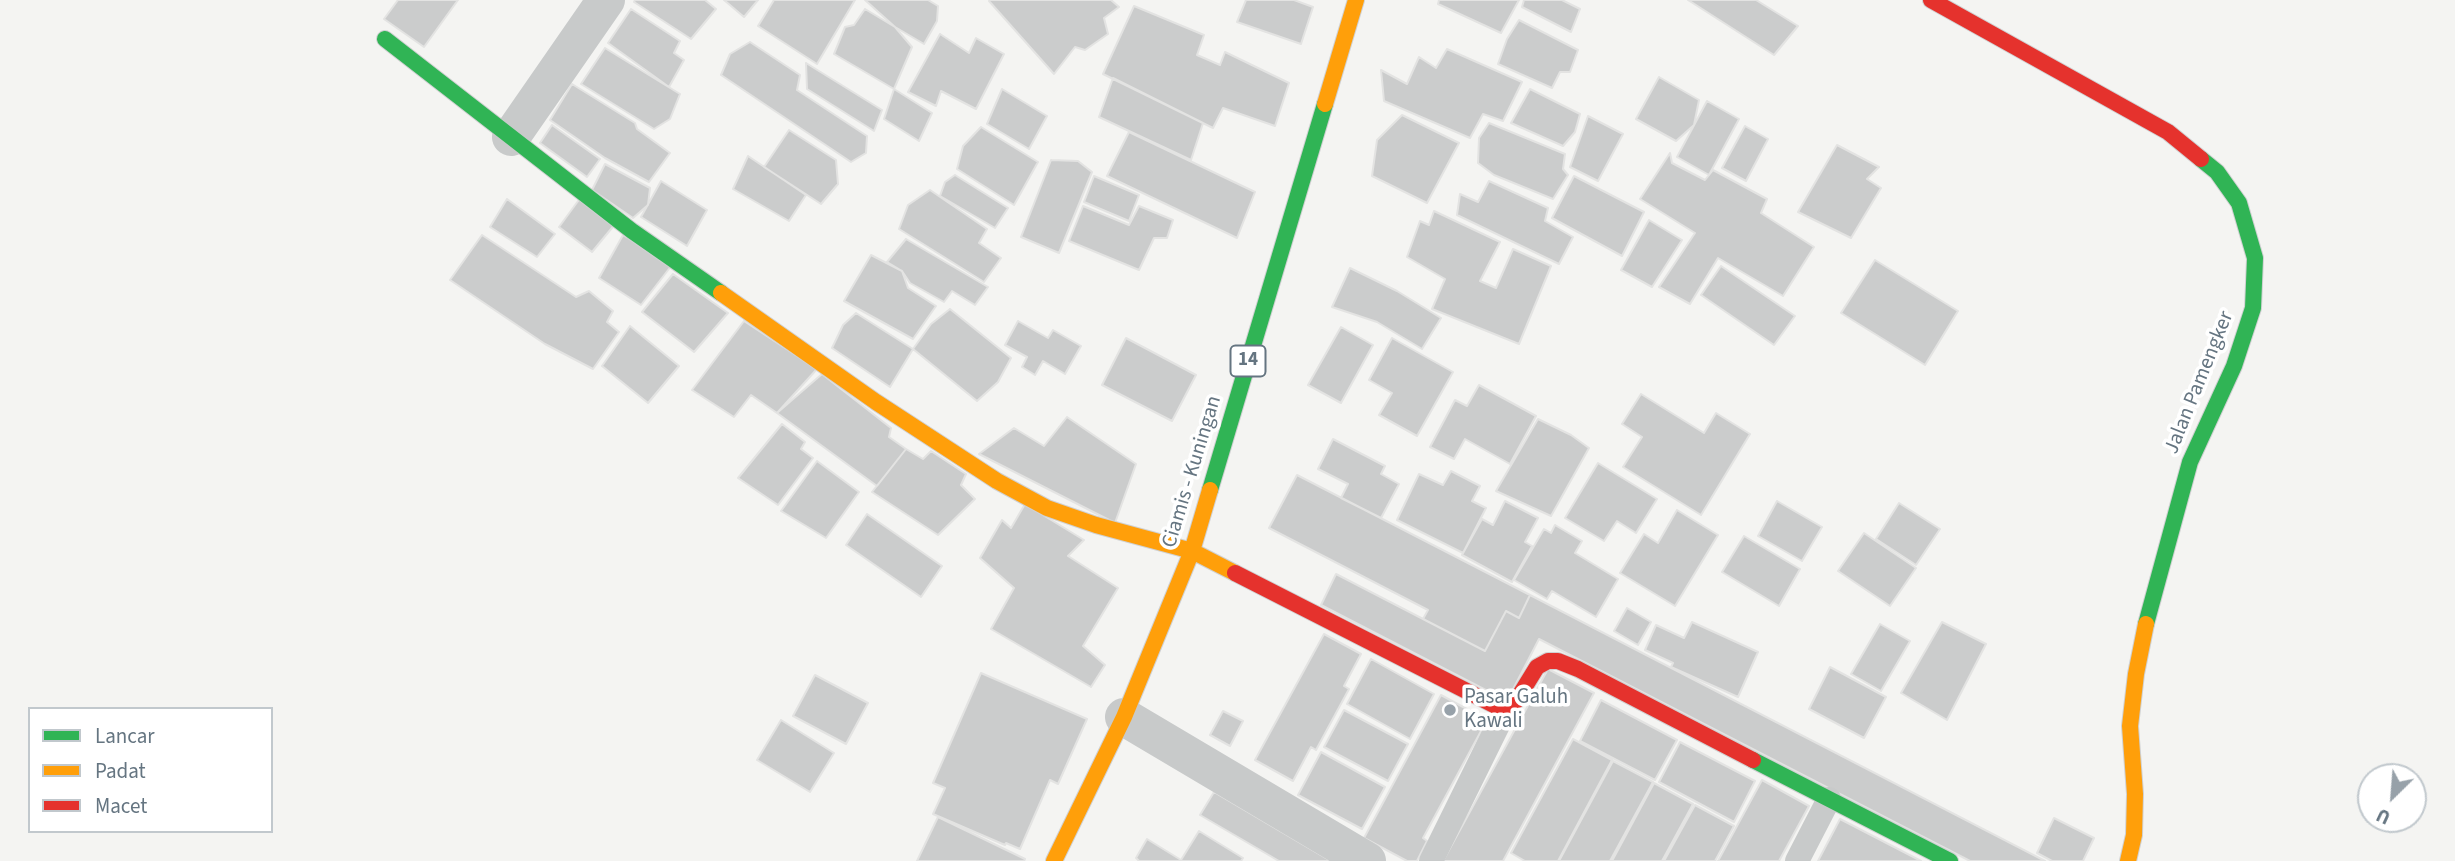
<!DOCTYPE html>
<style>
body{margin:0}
#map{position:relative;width:2455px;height:861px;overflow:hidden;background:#f4f4f2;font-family:"Source Sans 3",sans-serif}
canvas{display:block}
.legend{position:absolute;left:28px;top:707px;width:245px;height:126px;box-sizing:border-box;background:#fff;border:2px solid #c1c8cd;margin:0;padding:9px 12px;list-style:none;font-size:21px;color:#657581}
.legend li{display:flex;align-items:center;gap:14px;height:35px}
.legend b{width:35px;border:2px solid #c1c8cd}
.north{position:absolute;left:2357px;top:763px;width:70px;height:70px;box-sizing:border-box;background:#fff;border:2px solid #c1c8cd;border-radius:50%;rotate:205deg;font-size:19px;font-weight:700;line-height:28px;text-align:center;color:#657581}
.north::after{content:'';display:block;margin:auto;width:24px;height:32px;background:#97a1a9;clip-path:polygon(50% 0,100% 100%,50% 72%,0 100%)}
</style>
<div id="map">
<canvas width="2455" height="861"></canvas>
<ul class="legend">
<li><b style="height:9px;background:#30b455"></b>Lancar</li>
<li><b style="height:9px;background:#ff9f0a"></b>Padat</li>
<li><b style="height:9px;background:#e5322d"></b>Macet</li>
</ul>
<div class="north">U</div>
</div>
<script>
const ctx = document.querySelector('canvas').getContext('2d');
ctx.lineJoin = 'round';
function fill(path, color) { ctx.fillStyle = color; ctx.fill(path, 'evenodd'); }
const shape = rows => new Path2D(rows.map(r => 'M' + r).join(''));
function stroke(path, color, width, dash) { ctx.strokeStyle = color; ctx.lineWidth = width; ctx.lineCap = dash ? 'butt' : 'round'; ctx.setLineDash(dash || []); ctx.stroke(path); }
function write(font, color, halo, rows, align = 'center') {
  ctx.font = font + ' "Source Sans 3",sans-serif'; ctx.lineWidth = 7; ctx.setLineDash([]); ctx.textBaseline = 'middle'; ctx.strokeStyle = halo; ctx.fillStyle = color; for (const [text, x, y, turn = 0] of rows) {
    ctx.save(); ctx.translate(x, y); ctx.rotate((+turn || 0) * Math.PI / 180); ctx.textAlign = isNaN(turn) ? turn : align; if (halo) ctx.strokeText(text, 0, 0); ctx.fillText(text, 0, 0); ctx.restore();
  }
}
const building = shape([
 [398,0,458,0,424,47,384,19,398,0],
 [635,0,705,0,716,9,691,39,634,2,635,0],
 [724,0,758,0,744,17,724,0],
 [774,0,855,0,817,64,758,26,774,0],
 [865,0,928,0,938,6,937,21,924,44,895,27,865,0],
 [990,0,1111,0,1119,7,1104,18,1108,34,1085,50,1075,47,1054,74,989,1,990,0],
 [1246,0,1294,0,1313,7,1301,44,1237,22,1246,0],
 [1439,0,1519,0,1501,33,1438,4,1439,0],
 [1524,0,1562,0,1580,9,1571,32,1522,7,1524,0],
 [1688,0,1756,0,1798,26,1774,55,1688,0],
 [1134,6,1204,35,1197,55,1220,65,1225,52,1289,83,1275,126,1223,108,1213,128,1103,74,1134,6],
 [631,9,680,41,674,53,684,60,669,87,608,43,631,9],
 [865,9,895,27,912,47,894,89,834,54,845,27,854,25,865,9],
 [1519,20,1578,50,1570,72,1560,72,1552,88,1498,64,1507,39,1519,20],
 [940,34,969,53,976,38,1004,54,976,109,941,91,936,106,908,92,940,34],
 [750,42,800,75,797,90,867,136,866,153,851,162,721,75,730,54,750,42],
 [605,48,680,94,670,119,654,129,581,84,605,48],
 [1447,49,1522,82,1503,121,1483,114,1470,138,1384,101,1381,70,1407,84,1419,57,1436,68,1447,49],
 [806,63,882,110,874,131,807,89,806,63],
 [1659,77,1699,100,1694,125,1676,141,1636,119,1659,77],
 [1113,78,1203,123,1191,160,1099,117,1113,78],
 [572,84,635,123,637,129,670,153,649,182,605,158,550,120,572,84],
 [894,89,932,113,919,141,884,119,894,89],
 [1002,89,1047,116,1029,149,987,124,1002,89],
 [1530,89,1580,114,1575,132,1563,146,1511,123,1530,89],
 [1707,101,1739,119,1709,175,1677,157,1707,101],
 [1402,115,1459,143,1427,203,1372,176,1377,140,1402,115],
 [1588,116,1623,134,1598,181,1570,167,1588,116],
 [1489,123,1565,154,1563,169,1568,175,1553,199,1494,175,1478,163,1479,138,1489,123],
 [552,125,600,159,587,177,540,143,552,125],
 [1745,126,1768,139,1746,181,1722,168,1745,126],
 [981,127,1038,162,1014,205,957,169,963,146,981,127],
 [789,130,836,160,838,184,821,204,764,167,789,130],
 [1129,132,1255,192,1237,238,1107,176,1129,132],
 [1837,145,1879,167,1867,179,1881,188,1851,238,1798,212,1837,145],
 [1670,153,1672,163,1705,180,1713,170,1767,199,1761,213,1814,247,1783,296,1718,258,1690,304,1659,287,1695,233,1640,199,1670,153],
 [748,156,806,195,789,221,733,189,748,156],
 [1051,160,1078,161,1092,172,1059,253,1021,237,1051,160],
 [605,164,650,188,648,205,633,218,592,190,605,164],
 [955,175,1008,208,995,228,940,196,945,182,955,175],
 [1094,176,1139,195,1129,221,1084,202,1094,176],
 [1574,176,1644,212,1622,256,1552,218,1574,176],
 [661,181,707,210,687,246,641,217,661,181],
 [1489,181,1548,208,1545,221,1573,237,1559,264,1457,215,1460,194,1478,202,1489,181],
 [930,190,987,229,979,243,1001,258,984,282,899,229,908,205,930,190],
 [581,197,616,223,592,252,559,227,581,197],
 [507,199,555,234,537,257,490,227,507,199],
 [1083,206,1129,225,1139,206,1173,220,1167,238,1154,238,1139,270,1069,241,1083,206],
 [1434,211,1500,242,1480,281,1496,288,1513,249,1551,266,1519,344,1432,309,1445,279,1407,257,1420,221,1429,225,1434,211],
 [1649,220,1682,240,1652,287,1621,270,1649,220],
 [482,235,576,297,589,291,613,311,607,322,619,332,593,369,545,344,450,280,482,235],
 [623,235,672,265,641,305,599,278,623,235],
 [906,239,988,287,975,305,952,291,944,302,910,283,902,271,887,262,906,239],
 [871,255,902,271,908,288,936,306,913,339,844,301,871,255],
 [1875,260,1958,311,1925,365,1841,313,1875,260],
 [1721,266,1795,316,1774,345,1701,295,1721,266],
 [1350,268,1397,291,1441,318,1422,349,1377,322,1332,307,1350,268],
 [673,274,728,313,694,352,642,312,673,274],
 [950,309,1011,358,998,382,977,401,913,349,931,324,950,309],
 [856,313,913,349,890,387,832,348,843,325,856,313],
 [744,321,817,369,777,413,751,395,734,417,692,390,744,321],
 [1018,321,1048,338,1053,330,1081,346,1065,374,1043,361,1035,375,1022,367,1027,357,1005,345,1018,321],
 [630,326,679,366,648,403,602,366,630,326],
 [1341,327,1373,345,1341,403,1308,385,1341,327],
 [1126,338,1196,375,1172,421,1102,385,1126,338],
 [1392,338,1453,372,1417,436,1379,415,1392,393,1369,380,1392,338],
 [822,374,891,428,889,437,906,449,877,486,777,413,822,374],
 [1479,385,1536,416,1510,464,1465,439,1454,459,1430,447,1455,400,1467,406,1479,385],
 [1641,394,1704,433,1716,413,1750,434,1701,515,1623,467,1642,437,1622,424,1641,394],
 [1067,417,1136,464,1115,523,979,454,1014,428,1044,446,1067,417],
 [1538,419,1571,435,1589,448,1551,516,1496,491,1538,419],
 [782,424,805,442,801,449,813,458,778,505,738,478,782,424],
 [1333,439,1385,466,1381,474,1399,484,1381,518,1341,498,1348,484,1318,469,1333,439],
 [906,449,923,459,931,451,966,474,961,485,975,499,938,535,872,492,906,449],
 [817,461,859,492,826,538,781,511,817,461],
 [1598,463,1657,499,1636,533,1617,521,1604,541,1565,518,1598,463],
 [1451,471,1480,486,1472,501,1486,508,1463,553,1397,520,1419,474,1443,485,1451,471],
 [1297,475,1530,595,1519,618,1506,611,1485,651,1423,619,1428,610,1269,528,1297,475],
 [1505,501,1538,518,1525,542,1532,546,1512,582,1462,555,1482,519,1493,525,1505,501],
 [1777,501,1822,527,1802,561,1758,536,1777,501],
 [1899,503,1940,529,1916,565,1876,539,1899,503],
 [1025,504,1084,540,1068,556,1118,588,1083,646,1105,665,1091,687,991,629,1014,588,980,558,1002,520,1011,528,1025,504],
 [1677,510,1718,535,1675,606,1620,573,1644,534,1658,543,1677,510],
 [867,514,942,566,921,597,846,545,867,514],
 [1555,525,1582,541,1575,553,1618,579,1596,617,1552,591,1547,599,1514,580,1544,529,1551,533,1555,525],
 [1864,533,1916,568,1890,606,1838,571,1864,533],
 [1744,536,1800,569,1779,606,1722,572,1744,536],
 [1336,574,1485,651,1506,611,1519,618,1530,595,2045,861,1970,861,1539,639,1507,701,1321,605,1336,574],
 [1627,608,1651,622,1638,645,1614,631,1627,608],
 [1692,622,1758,652,1738,697,1671,667,1673,663,1645,650,1656,625,1684,638,1692,622],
 [1942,622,1986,644,1947,720,1901,693,1942,622],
 [1880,624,1910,641,1881,691,1851,674,1880,624],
 [1324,634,1361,654,1344,686,1349,689,1316,750,1311,747,1293,781,1255,760,1324,634],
 [1371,659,1434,694,1410,739,1347,704,1371,659],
 [1830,667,1886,697,1864,738,1809,709,1830,667],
 [1548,669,1594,693,1503,861,1443,861,1548,669],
 [981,673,1087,719,1058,784,1050,780,1020,849,1006,843,1005,845,933,814,945,788,933,783,981,673],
 [815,675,868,703,846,744,793,716,815,675],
 [1441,695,1487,720,1423,838,1427,841,1417,861,1407,861,1364,838,1441,695],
 [1601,700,1677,740,1655,780,1580,741,1601,700],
 [1344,710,1408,744,1388,781,1324,747,1344,710],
 [1223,711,1243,721,1230,746,1210,735,1223,711],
 [781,720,834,753,810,792,757,760,781,720],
 [1573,739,1612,760,1558,861,1525,861,1511,853,1573,739],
 [1680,742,1755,781,1734,822,1659,782,1680,742],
 [1321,752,1385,787,1362,829,1298,795,1321,752],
 [1613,761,1653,782,1610,861,1559,861,1613,761],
 [1762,780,1809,806,1779,861,1718,861,1762,780],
 [1654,783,1693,804,1662,861,1612,861,1654,783],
 [1214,792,1331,861,1279,861,1200,815,1214,792],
 [1695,805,1734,826,1715,861,1664,861,1695,805],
 [938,817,1025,859,1024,861,917,861,938,817],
 [2054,818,2094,838,2083,861,2052,861,2037,853,2054,818],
 [1840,819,1921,861,1818,861,1840,819],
 [1199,831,1243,858,1241,861,1139,861,1136,858,1147,839,1181,860,1199,831]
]);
fill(building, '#cbcccc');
stroke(building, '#e3e3e2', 2);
const fast = shape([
 [385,39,632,231,721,293],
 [1210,490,1325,104],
 [2146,624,2190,462,2234,366,2253,308,2255,258,2239,203,2217,172,2201,159],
 [1753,760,1950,861]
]);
const slow = shape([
 [1325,104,1356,0],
 [721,293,876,402,997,481,1047,508,1096,525,1192,551,1235,573],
 [1054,861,1124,717,1192,551,1210,490],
 [2128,861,2134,835,2135,794,2130,726,2136,674,2146,624]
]);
const jam = shape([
 [1931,0,2168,132,2201,159],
 [1235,573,1496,706,1507,707,1516,701,1537,667,1548,661,1558,661,1578,669,1753,760]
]);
stroke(fast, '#d0d1d2', 18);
stroke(slow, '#d0d1d2', 18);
stroke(jam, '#d0d1d2', 18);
stroke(shape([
 [1431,861,1507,707],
 [1797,861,1829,799]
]), '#c8caca', 24);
stroke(shape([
 [511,137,606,0],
 [1124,717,1367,861]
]), '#c8caca', 38);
stroke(fast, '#30b455', 16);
stroke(slow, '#ff9f0a', 16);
stroke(jam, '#e5322d', 16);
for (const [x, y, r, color] of [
 [1450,710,7,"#97a1a9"]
]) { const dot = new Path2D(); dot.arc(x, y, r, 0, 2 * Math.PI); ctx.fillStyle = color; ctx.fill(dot); stroke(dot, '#fff', 2.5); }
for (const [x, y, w] of [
 [1248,361,35]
]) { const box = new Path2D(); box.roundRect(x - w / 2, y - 15.5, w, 31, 5); ctx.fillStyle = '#fff'; ctx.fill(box); stroke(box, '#657581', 2); }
write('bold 19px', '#657581', null, [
 ["14",1248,361]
]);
write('21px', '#657581', '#fff', [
 ["Jalan Pamengker",2200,383,-68],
 ["Ciamis - Kuningan",1193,472,-73]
]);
write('21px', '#657581', '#fff', [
 ["Pasar Galuh",1464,698],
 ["Kawali",1464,722]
], 'left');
</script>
